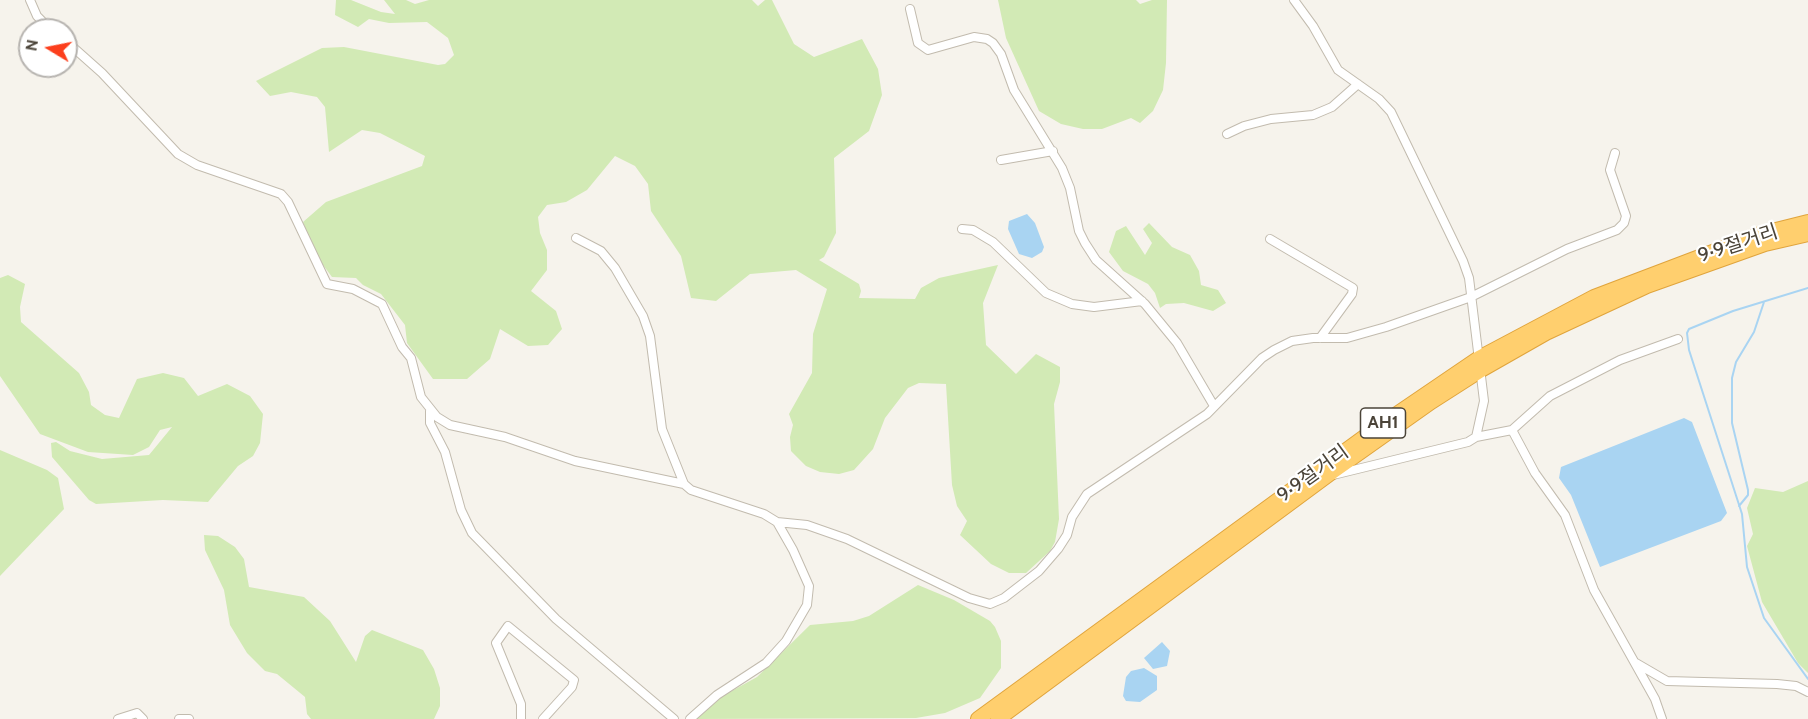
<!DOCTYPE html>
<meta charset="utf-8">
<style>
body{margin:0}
#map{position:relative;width:1808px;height:719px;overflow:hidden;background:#f6f3ec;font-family:Cabin,sans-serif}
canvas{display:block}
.north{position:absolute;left:18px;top:18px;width:60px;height:60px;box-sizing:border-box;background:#fff;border:2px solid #b7b4b0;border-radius:50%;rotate:280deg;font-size:16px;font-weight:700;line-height:24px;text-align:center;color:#4b4439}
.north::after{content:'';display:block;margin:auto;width:21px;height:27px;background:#fc3f1d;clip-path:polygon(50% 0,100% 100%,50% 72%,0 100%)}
</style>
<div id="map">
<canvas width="1808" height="719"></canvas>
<div class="north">N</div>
</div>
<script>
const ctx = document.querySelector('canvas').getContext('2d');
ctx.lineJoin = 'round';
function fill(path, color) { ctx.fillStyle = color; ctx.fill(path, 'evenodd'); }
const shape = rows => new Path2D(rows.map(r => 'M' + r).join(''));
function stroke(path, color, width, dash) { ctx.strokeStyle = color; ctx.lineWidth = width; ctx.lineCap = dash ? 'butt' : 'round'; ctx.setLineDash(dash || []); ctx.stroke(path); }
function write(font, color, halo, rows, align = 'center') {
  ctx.font = font + ' Cabin,"Noto Sans KR",sans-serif'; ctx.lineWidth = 4.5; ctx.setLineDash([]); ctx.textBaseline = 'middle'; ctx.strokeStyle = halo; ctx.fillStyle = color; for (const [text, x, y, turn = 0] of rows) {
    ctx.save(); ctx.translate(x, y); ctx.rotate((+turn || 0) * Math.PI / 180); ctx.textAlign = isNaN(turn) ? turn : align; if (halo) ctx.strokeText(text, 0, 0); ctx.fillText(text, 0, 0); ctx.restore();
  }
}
fill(shape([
 [336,0,351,0,381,12,395,14,384,0,406,0,415,4,429,0,752,0,758,6,765,0,772,0,794,44,814,57,862,39,878,69,882,95,869,131,834,158,836,233,824,257,819,260,859,284,861,291,859,298,915,299,921,288,939,278,998,265,983,303,986,345,1016,374,1036,354,1060,367,1060,382,1054,404,1059,519,1055,542,1050,551,1026,573,1009,573,991,564,960,535,967,521,957,506,952,485,946,384,919,383,908,388,885,418,873,449,854,470,839,474,820,472,806,466,791,451,790,437,793,425,789,414,812,373,813,334,827,289,796,270,750,274,716,301,691,298,681,256,651,211,648,184,635,166,615,156,587,190,566,202,547,205,538,217,540,233,547,250,547,270,531,291,556,311,562,329,548,345,528,346,500,329,490,359,467,379,433,379,407,343,405,325,381,294,363,285,356,278,332,277,314,253,303,222,326,202,422,166,425,156,380,133,362,130,329,152,325,107,317,97,291,92,270,96,256,81,322,48,344,47,438,65,445,64,454,55,448,38,427,22,389,23,369,19,358,27,335,15],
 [998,0,1136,0,1140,4,1152,0,1167,0,1166,63,1163,90,1153,111,1140,123,1131,118,1102,129,1083,129,1061,124,1039,111,1006,38],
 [1149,223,1172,247,1190,255,1199,271,1201,285,1218,290,1226,303,1213,311,1184,303,1166,304,1160,308,1155,293,1148,284,1123,271,1109,252,1116,231,1126,226,1145,255,1152,243,1143,229],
 [8,275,25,284,20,307,21,322,79,373,89,392,91,405,105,415,119,418,137,379,163,373,184,378,198,396,227,384,250,396,263,414,260,443,253,456,238,466,208,502,163,500,96,504,89,500,52,457,51,443,56,442,70,451,102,459,149,455,172,427,160,430,149,447,133,455,88,452,40,434,0,376,0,278],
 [0,450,47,470,58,478,64,509,0,576],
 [1808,481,1808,673,1798,663,1762,602,1747,546,1753,534,1747,508,1755,488,1783,492],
 [204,535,218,536,235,547,244,559,249,587,304,597,330,621,356,662,365,636,372,630,423,650,434,669,440,688,440,706,434,719,311,719,307,714,305,697,277,674,265,671,247,653,230,625,224,590,205,550],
 [918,585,954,600,990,621,995,627,1001,641,1001,668,980,698,945,713,916,718,696,719,719,698,757,677,810,625,853,621,869,616]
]), '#d2eab5');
fill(shape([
 [1027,214,1035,223,1044,247,1042,252,1032,258,1019,254,1008,229,1009,221],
 [1684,418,1692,422,1727,513,1721,521,1600,567,1571,495,1559,478,1561,467],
 [1162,642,1170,651,1167,666,1153,669,1144,658],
 [1144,668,1157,676,1157,690,1140,702,1126,701,1123,696,1126,677,1131,671]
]), '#a9d4f2');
stroke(shape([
 [1808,288,1733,311,1689,329,1687,333,1689,350,1742,514,1747,567,1764,618,1808,679],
 [1739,506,1748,495,1748,490,1732,423,1732,378,1736,362,1754,332,1764,302]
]), '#a9d4f2', 2);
const street = shape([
 [30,0,37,16,51,30],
 [1294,0,1313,26,1338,70,1379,99,1391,112,1463,261,1469,278,1484,401,1476,437,1468,442,1333,475],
 [910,9,918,43,928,50,974,37,987,39,993,43,1001,54,1014,90,1062,168,1070,188,1079,231,1085,243,1096,260,1145,304,1177,343,1214,406],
 [66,41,102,73,178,154,197,165,281,194,288,202,327,284,353,289,382,304,402,347,411,358,421,397,437,417,450,425,505,437,575,461,684,484],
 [1227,134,1244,126,1271,119,1313,115,1332,107,1358,84],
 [1001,160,1053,151],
 [962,229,973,230,993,242,1046,293,1072,304,1094,307,1142,301],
 [576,238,601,251,615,268,643,316,650,336,662,429,684,484,691,490,764,514,777,522,793,550,809,586,807,605,786,641,766,663,717,695,690,719],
 [1270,239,1353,288,1352,294,1320,338],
 [430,411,430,423,445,452,461,510,472,533,556,619,674,719],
 [1512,430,1535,473,1565,515,1594,590,1655,699,1662,719],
 [1476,437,1512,430,1550,396,1620,360,1678,339],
 [777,522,807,525,847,539,969,598,990,604,1004,598,1039,571,1058,549,1067,535,1072,517,1087,494,1207,414,1262,358,1274,350,1292,341,1313,338,1347,338,1386,327,1471,297,1567,249,1617,230,1624,223,1626,216,1610,170,1615,153],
 [1636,663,1667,681,1777,684,1796,686,1808,692],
 [118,719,137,713,143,719],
 [179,719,189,719],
 [521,719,521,704,496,643,508,626,574,680,572,687,543,719]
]);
const highway = shape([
 [978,719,1385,422,1479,358,1594,297,1760,234,1808,222],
 [998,719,1332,472,1431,402,1481,370,1546,333,1647,286,1765,244,1808,234]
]);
stroke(street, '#c2bbae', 10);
stroke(highway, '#e0a43c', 16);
stroke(street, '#fff', 8);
stroke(highway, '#ffcf6e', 14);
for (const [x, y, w] of [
 [1383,423,45]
]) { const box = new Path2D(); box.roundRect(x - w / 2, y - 15, w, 30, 4.5); ctx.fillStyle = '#fff'; ctx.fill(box); stroke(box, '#4b4439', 1.5); }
write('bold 18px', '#4b4439', null, [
 ["AH1",1383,423]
]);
write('20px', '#4b4439', '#fff', [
 ["9·9절거리",1738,244,-18],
 ["9·9절거리",1313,474,-36]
]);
</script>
